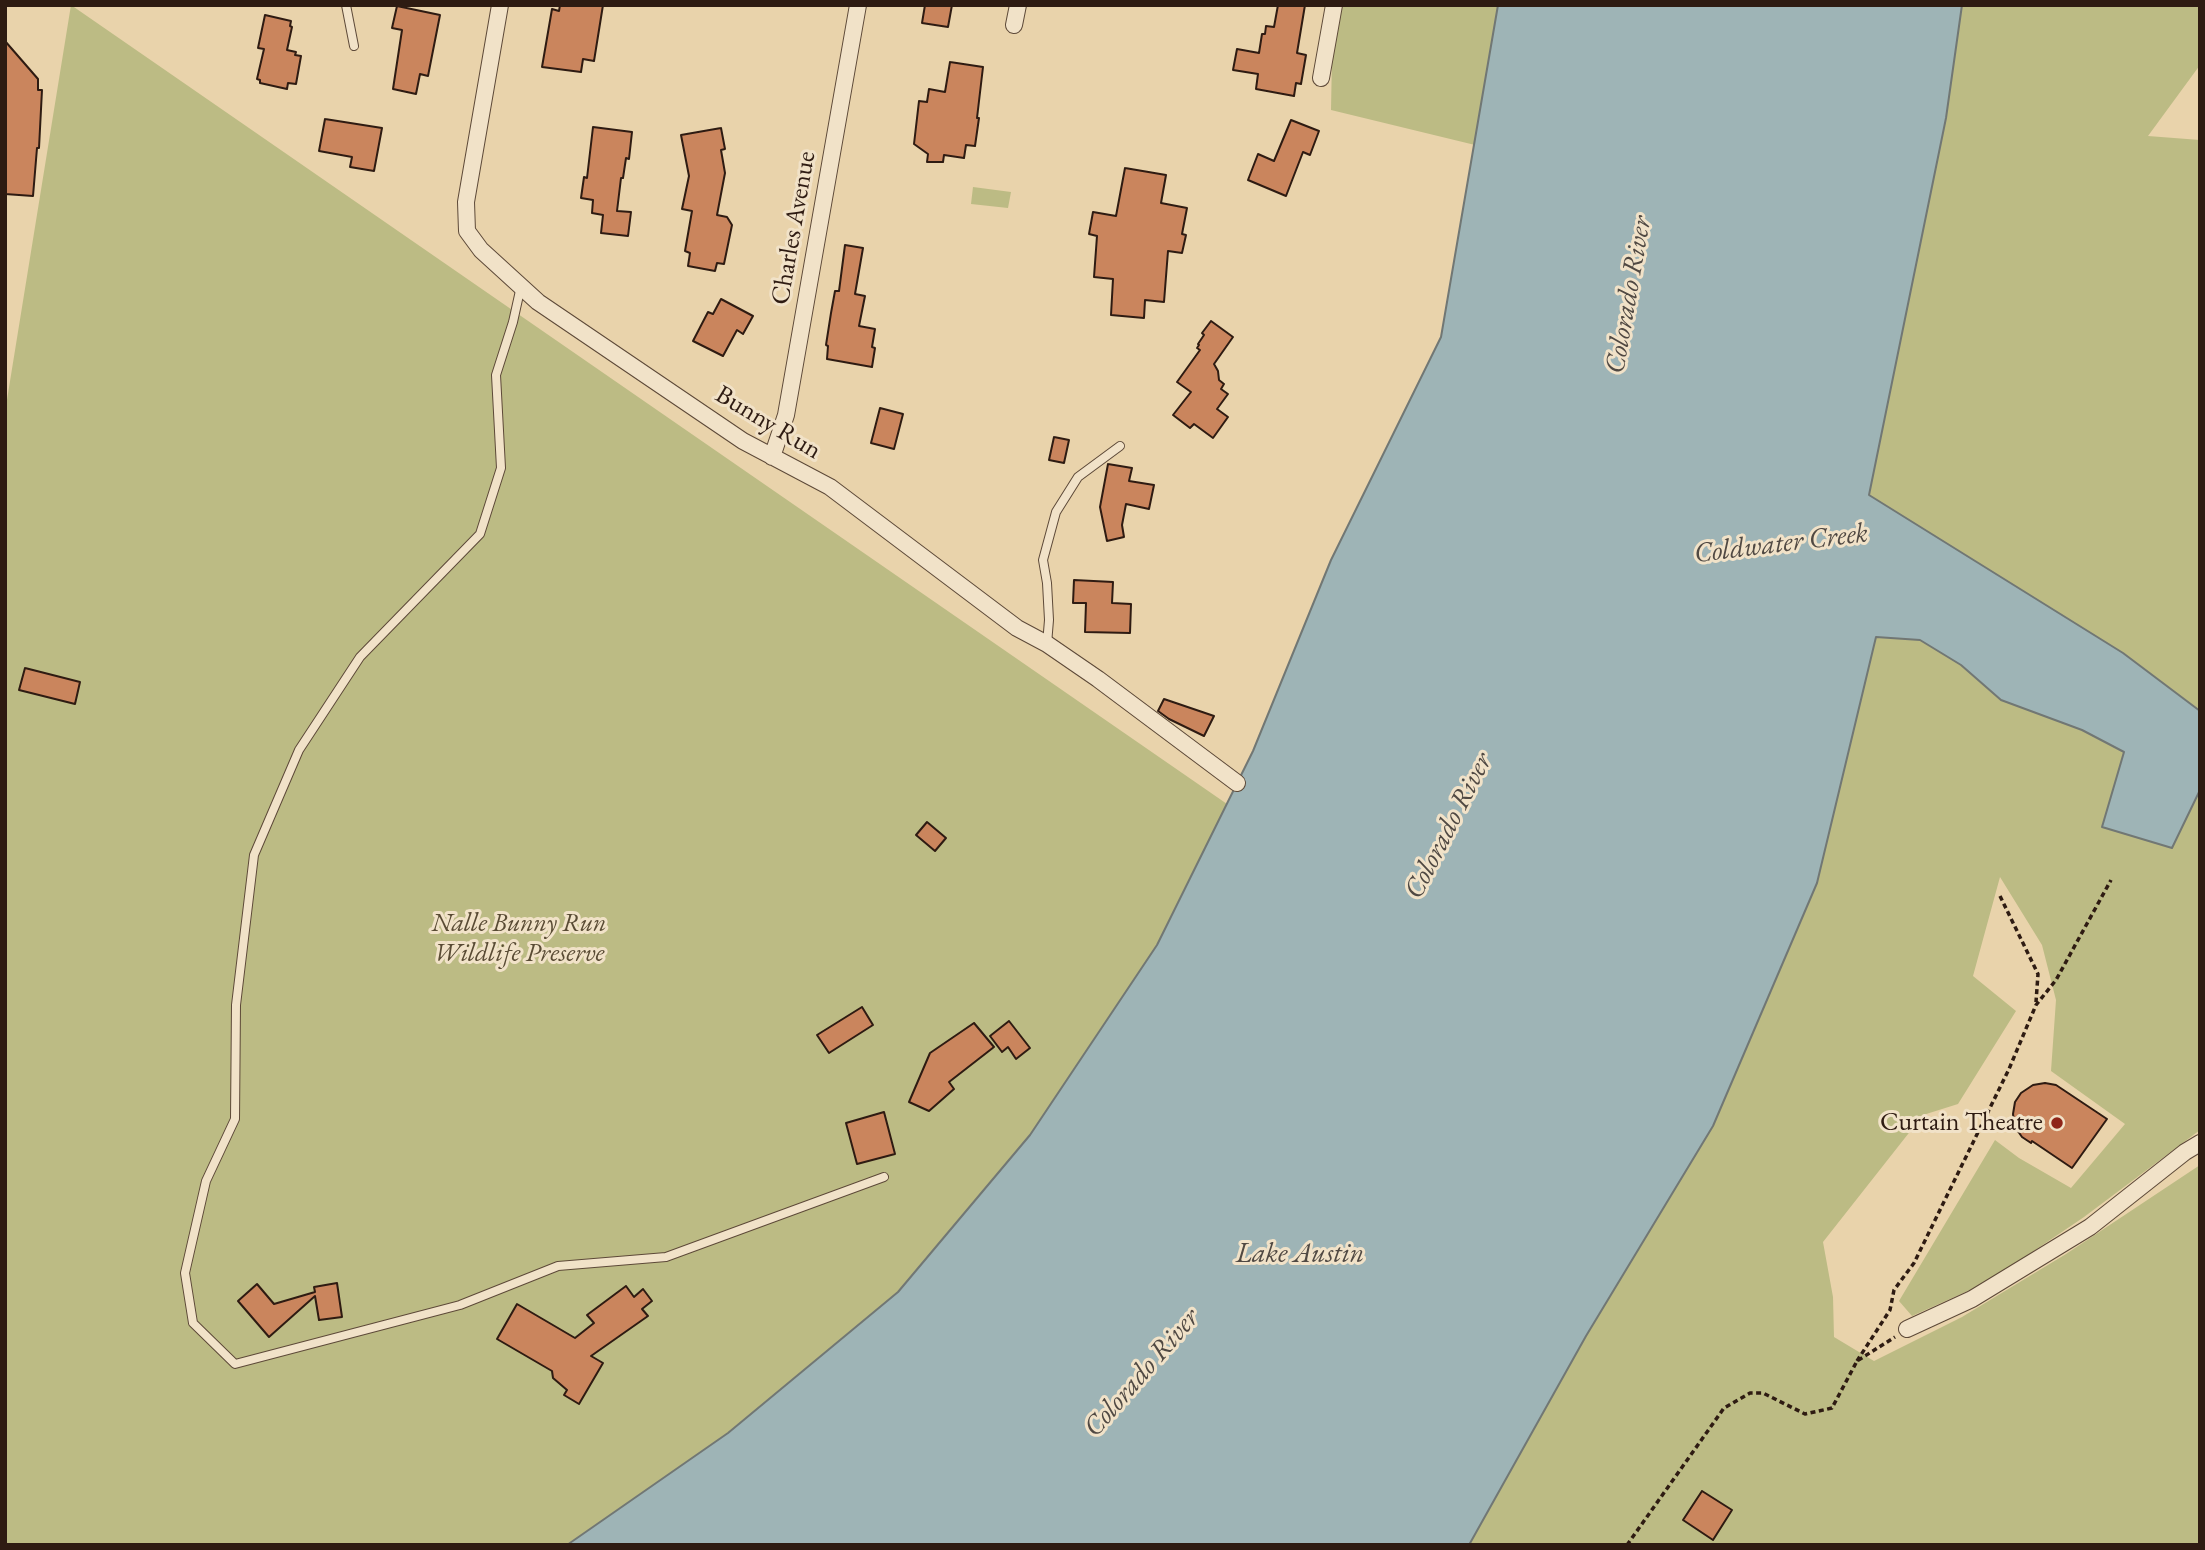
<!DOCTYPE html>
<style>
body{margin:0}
#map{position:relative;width:2205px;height:1550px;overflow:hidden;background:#e9d3ab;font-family:"EB Garamond",serif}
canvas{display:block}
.frame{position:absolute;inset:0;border:7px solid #2e1b12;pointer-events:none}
</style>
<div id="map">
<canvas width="2205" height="1550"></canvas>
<div class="frame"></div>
</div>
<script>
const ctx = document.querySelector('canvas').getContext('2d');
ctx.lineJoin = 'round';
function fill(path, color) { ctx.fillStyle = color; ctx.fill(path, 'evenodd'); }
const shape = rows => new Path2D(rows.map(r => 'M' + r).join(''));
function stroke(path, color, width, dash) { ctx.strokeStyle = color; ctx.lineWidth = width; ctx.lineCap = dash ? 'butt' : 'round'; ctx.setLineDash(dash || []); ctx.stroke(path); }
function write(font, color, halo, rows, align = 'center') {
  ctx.font = font + ' "EB Garamond",serif'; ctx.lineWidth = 6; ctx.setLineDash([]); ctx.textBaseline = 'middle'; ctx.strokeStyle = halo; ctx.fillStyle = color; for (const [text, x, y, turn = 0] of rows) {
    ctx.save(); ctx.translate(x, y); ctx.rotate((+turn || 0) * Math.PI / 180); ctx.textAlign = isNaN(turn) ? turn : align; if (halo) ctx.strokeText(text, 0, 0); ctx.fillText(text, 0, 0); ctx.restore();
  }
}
fill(shape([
 [71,5,1227,804,1157,945,1030,1135,898,1292,728,1433,567,1545,5,1545,5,412],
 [1333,5,1498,5,1475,145,1331,110],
 [1962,5,2200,5,2200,65,2148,136,2200,140,2200,711,1869,495,1946,118],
 [973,187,1011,192,1008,208,971,204],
 [1876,636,1920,640,1961,665,2001,700,2082,730,2124,752,2102,826,2200,790,2200,1130,2084,1217,1988,1282,1912,1316,1899,1301,1995,1140,2019,1158,2071,1188,2125,1124,2051,1071,2056,1000,2042,945,2000,877,1973,976,2016,1011,1958,1104,1923,1115,1823,1242,1833,1297,1834,1337,1874,1361,1962,1317,2066,1254,2200,1165,2200,1545,1469,1545,1586,1336,1713,1126,1817,883]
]), '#bcbb84');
const water = shape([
 [1498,5,1962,5,1946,118,1869,495,2123,653,2200,711,2200,790,2172,848,2102,827,2124,752,2082,730,2001,700,1961,665,1920,640,1876,637,1817,883,1713,1126,1586,1336,1469,1545,567,1545,728,1433,898,1292,1030,1135,1157,945,1253,751,1331,560,1441,337,1498,5]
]);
fill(water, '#9eb4b6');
stroke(water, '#717774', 2);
const building = shape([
 [560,5,603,5,594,61,583,59,581,72,542,67,552,9,559,11,560,5],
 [925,5,952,5,948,27,922,23,925,5],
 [1278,5,1305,5,1297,53,1306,55,1301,84,1296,83,1294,96,1256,89,1258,74,1233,70,1237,49,1259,53,1262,34,1265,34,1266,26,1274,27,1278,5],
 [397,6,440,15,428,76,420,74,416,94,393,89,402,30,392,28,397,6],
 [265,15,291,21,290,26,292,27,287,50,296,52,295,55,301,56,296,84,288,83,287,89,260,83,260,80,257,79,264,49,258,48,265,15],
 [5,41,38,79,38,90,42,90,39,148,37,148,33,196,5,194,5,41],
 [950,62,983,67,977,118,979,118,975,146,966,145,964,158,944,155,943,162,927,162,928,154,914,144,919,101,927,102,929,89,945,92,950,62],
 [325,119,382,128,374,171,350,167,352,157,319,151,325,119],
 [1291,120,1319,131,1310,155,1303,152,1286,196,1248,180,1258,154,1274,161,1291,120],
 [593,127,632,132,629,159,626,158,623,178,621,178,617,211,631,212,628,236,601,233,603,215,592,213,593,200,581,198,584,177,587,178,593,127],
 [721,128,725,149,721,150,725,173,717,215,727,217,732,225,724,264,717,263,715,271,688,266,690,253,685,251,692,211,682,209,689,176,681,135,721,128],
 [1125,168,1166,175,1161,203,1187,208,1182,234,1186,235,1182,253,1168,251,1164,302,1145,300,1144,318,1111,315,1113,279,1094,277,1097,236,1089,234,1093,212,1116,216,1125,168],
 [845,245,863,248,855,294,865,296,859,326,875,329,872,347,875,348,872,367,827,359,828,346,826,345,831,313,835,291,839,291,845,245],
 [721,299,753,316,743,334,737,330,723,356,693,341,708,312,713,314,721,299],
 [1211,321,1233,337,1214,364,1218,371,1219,380,1224,384,1221,389,1228,394,1217,409,1228,417,1213,438,1194,424,1190,428,1173,415,1191,392,1177,382,1200,350,1197,348,1199,345,1198,344,1204,335,1202,333,1211,321],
 [880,408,903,414,894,449,871,443,880,408],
 [1054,437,1069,440,1064,463,1049,460,1054,437],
 [1108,464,1132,468,1129,481,1154,485,1149,509,1126,504,1122,525,1124,537,1107,541,1100,507,1108,464],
 [1074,580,1113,582,1112,603,1131,604,1130,633,1085,632,1086,603,1073,603,1074,580],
 [25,668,80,682,75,704,19,690,25,668],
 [1164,699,1214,716,1204,736,1169,719,1158,711,1164,699],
 [927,822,946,838,935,851,916,835,927,822],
 [862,1007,873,1025,829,1053,817,1035,862,1007],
 [1009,1021,1030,1048,1016,1059,1008,1047,1002,1052,990,1036,1009,1021],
 [974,1023,994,1047,949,1082,954,1089,929,1111,909,1102,930,1053,974,1023],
 [2045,1083,2056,1085,2107,1119,2072,1168,2032,1141,2031,1143,2022,1137,2015,1127,2013,1114,2015,1102,2021,1093,2033,1085,2045,1083],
 [884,1112,895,1154,857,1164,846,1123,884,1112],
 [337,1283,342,1317,319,1320,315,1296,269,1337,238,1301,257,1284,274,1304,315,1292,314,1287,337,1283],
 [626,1286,634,1297,643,1289,652,1301,642,1309,648,1316,591,1356,603,1363,579,1404,564,1395,567,1390,553,1378,552,1371,497,1339,517,1304,575,1338,594,1323,587,1315,626,1286],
 [1702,1491,1732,1510,1713,1540,1683,1520,1702,1491]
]);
fill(building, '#ca855d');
stroke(building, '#2e1b12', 2);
const lane = shape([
 [346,5,354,46],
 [521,286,513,322,496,375,501,468,480,534,360,657,299,750,254,855,236,1005,235,1119,206,1181,185,1273,193,1323,235,1364,460,1305,558,1266,666,1257,884,1177],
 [1047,644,1049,620,1047,583,1043,560,1056,512,1078,477,1120,446]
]);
const street = shape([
 [500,5,466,202,467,231,481,250,538,302,743,441,830,487,1017,628,1047,644,1098,679,1237,783],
 [1014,25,1018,5],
 [1321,78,1334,5],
 [772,457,786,415,858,5],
 [1907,1329,1972,1299,2090,1227,2185,1152,2200,1143]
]);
stroke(lane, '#5d4938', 10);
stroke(street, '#5d4938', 18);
stroke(shape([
 [2000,896,2038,974,2036,1002],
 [1857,1361,1890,1310,1894,1290,1914,1263,2009,1069,2036,1005,2056,980,2111,880],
 [1627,1545,1724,1408,1750,1393,1763,1393,1805,1414,1832,1408,1857,1361,1895,1337]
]), '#2e1b12', 3.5, [5, 3.5]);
stroke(lane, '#f1e2c8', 8);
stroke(street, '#f1e2c8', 16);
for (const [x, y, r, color] of [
 [2057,1123,7,"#8f2418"]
]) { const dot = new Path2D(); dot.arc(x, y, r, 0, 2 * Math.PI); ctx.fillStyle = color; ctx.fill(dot); stroke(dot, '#f1e2c8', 2.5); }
write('26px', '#2e1b12', '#f1e2c8', [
 ["Charles Avenue",794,228,-80],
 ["Bunny Run",768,423,31]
]);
write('italic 26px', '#594b34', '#f1e2c8', [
 ["Nalle Bunny Run",519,924],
 ["Wildlife Preserve",519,954]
]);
write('26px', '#2e1b12', '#f1e2c8', [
 ["Curtain Theatre",2043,1123]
], 'right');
write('italic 28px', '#504943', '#f1e2c8', [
 ["Colorado River",1629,295,-80],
 ["Coldwater Creek",1781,544,-7],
 ["Colorado River",1449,826,-63],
 ["Lake Austin",1300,1254],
 ["Colorado River",1142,1373,-49]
]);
</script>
